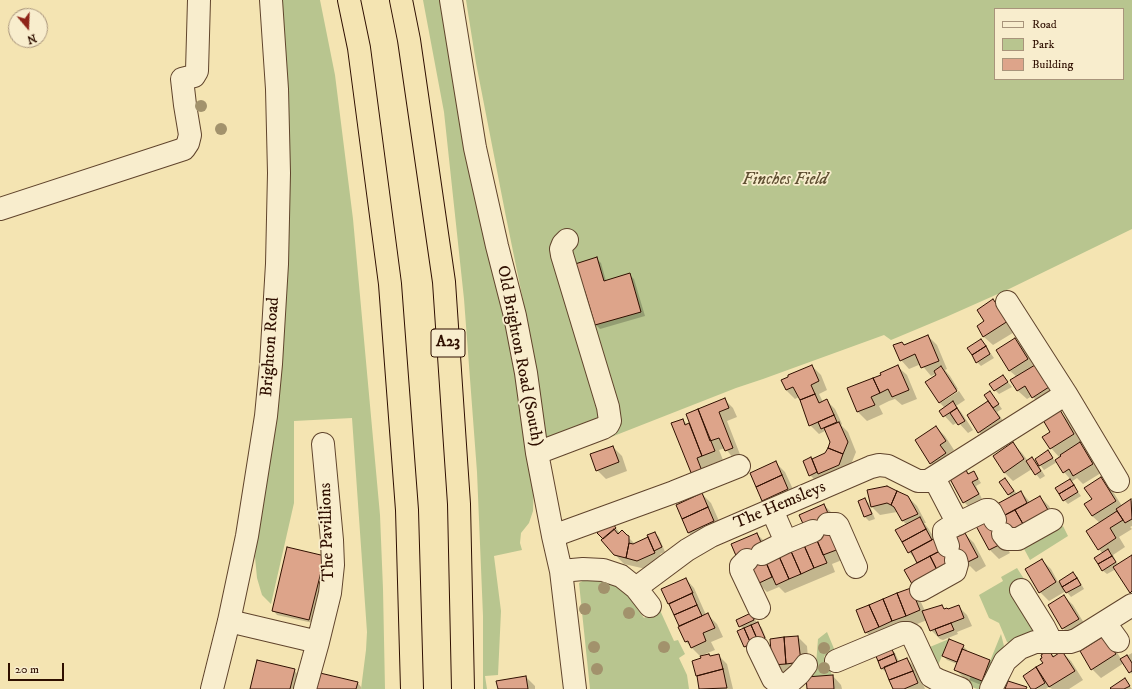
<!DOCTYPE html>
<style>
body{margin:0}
#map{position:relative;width:1132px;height:689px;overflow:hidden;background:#f4e4b2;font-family:"IM FELL DW Pica",serif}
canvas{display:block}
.legend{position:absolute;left:994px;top:8px;width:130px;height:72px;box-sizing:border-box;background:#f8edcd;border:1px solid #a8947b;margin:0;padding:5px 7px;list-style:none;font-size:12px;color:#2f0f00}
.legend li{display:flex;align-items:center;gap:8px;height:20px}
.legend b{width:20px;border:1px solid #a8947b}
.north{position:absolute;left:8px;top:8px;width:40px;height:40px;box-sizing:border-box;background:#f8edcd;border:1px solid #a8947b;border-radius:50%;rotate:161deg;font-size:11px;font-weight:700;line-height:16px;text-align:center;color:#2f0f00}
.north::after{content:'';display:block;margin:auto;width:14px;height:18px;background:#8f2418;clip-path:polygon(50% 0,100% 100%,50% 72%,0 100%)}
.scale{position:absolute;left:8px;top:663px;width:56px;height:18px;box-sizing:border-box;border:2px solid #2f0f00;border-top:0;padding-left:5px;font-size:12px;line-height:14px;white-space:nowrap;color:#2f0f00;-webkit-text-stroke:3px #f8edcd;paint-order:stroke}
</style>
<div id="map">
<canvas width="1132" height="689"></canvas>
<ul class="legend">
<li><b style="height:5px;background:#f8edcd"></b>Road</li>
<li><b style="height:11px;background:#b8c58f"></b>Park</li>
<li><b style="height:11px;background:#dda48a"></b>Building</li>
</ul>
<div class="north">N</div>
<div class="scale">20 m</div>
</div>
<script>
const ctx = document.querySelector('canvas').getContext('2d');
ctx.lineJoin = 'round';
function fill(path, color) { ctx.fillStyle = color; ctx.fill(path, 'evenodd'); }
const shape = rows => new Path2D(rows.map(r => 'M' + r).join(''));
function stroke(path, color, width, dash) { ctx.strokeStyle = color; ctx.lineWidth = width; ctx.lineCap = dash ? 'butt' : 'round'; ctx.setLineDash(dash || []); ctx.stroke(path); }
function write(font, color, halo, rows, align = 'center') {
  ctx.font = font + ' "IM FELL DW Pica",serif'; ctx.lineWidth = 3.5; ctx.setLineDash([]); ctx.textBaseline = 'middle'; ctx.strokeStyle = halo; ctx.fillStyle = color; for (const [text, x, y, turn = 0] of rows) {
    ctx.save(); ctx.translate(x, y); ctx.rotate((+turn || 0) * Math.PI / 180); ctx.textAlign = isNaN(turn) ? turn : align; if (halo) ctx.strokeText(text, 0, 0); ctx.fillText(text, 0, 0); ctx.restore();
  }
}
fill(shape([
 [277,0,320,0,335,75,353,219,380,515,383,589,385,689,361,689,366,650,367,632,352,418,294,421,294,503,271,604,262,595,257,578,255,557,256,543,277,421,284,331,287,228],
 [423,0,443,0,507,314,534,480,533,511,529,523,521,533,520,543,522,550,494,556,501,611,498,675,485,676,487,689,483,689,483,616,477,472,464,299,444,112],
 [466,0,1132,0,1132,229,1009,289,946,317,891,340,884,335,763,379,736,388,606,439,592,424,547,443,534,354,506,217,476,63],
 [995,9,1123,9,1123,79,995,79],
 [1063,526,1068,536,1030,560,1023,547],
 [1017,568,1026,582,1038,632,1012,644,1007,642,999,623,989,618,979,595,1003,581,1001,577],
 [595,574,623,589,644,618,659,608,674,641,678,640,685,654,679,658,687,675,689,689,590,689,579,583],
 [827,632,835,651,824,656,832,675,806,677,816,665,818,639],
 [1001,634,1004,646,998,655,982,689,977,689,967,685,971,676,982,681],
 [949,639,942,656,936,670,925,649]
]), '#b8c58f');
fill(shape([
 [596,258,601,263,606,281,629,274,634,279,645,316,600,329,596,325,586,293,584,294,580,289],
 [993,300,1002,309,1016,331,993,345,984,337,978,327,985,322],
 [928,336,937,345,947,369,945,370,950,376,958,389,940,401,940,403,938,373,931,376,921,364,909,369,901,360,905,346],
 [981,340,994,358,981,366,977,362],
 [1015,340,1024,348,1036,367,1057,397,1042,406,1032,396,1027,399,1018,391,1012,381,1017,377,1010,371,997,350],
 [812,366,821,375,827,390,819,394,823,402,826,400,835,409,842,424,841,425,848,432,856,452,847,474,828,482,822,476,814,479,810,475,812,460,826,454,831,442,825,431,819,434,810,425,799,397,795,399,786,390,782,380],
 [898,367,907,375,917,399,902,405,895,399,889,401,879,406,883,414,867,421,858,412,848,389,882,375],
 [1003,376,1012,387,999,394,995,390],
 [959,391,965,400,956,406,961,412,973,430,968,433,958,422,953,425,940,411,945,408,940,403],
 [990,392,1002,409,997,412,1008,428,988,441,979,432,992,405],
 [725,400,733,408,737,417,727,421,741,457,734,459,725,448,719,450,723,460,705,467,710,480,701,483,683,420,688,425,691,424],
 [1059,411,1068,420,1083,443,1080,444,1088,452,1101,473,1083,484,1077,478,1071,482,1081,496,1068,504,1064,500,1057,488,1071,480,1064,472,1057,462,1044,470,1040,465,1048,452,1055,461,1060,458,1051,448,1051,432],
 [936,427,945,436,954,450,948,454,954,463,940,472,931,463,916,441],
 [1013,444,1022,453,1028,461,1032,458,1037,463,1045,476,1040,479,1032,469,1013,481,1004,472],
 [613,447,622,456,627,471,606,479,597,470],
 [776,463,785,472,797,498,771,509,762,500],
 [965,471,969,475,974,472,981,483,976,486,982,499,968,506,964,502],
 [1101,478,1110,487,1122,506,1132,501,1132,526,1130,527,1132,529,1119,537,1125,547,1113,555,1118,565,1132,556,1132,594,1116,569,1107,574,1102,570,1103,554,1099,549,1100,523,1092,516,1093,500],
 [1005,479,1017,494,1021,492,1030,502,1040,497,1049,506,1056,519,1006,546,1010,553,999,559,990,550,978,527,998,504,1011,497,1000,482],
 [702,494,711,503,723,530,697,541,688,532],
 [908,497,917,506,926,523,924,523,928,528,935,539,944,548,965,534,974,543,986,566,976,572,970,566,922,592,919,563,909,552,907,525,903,521,899,513,897,512,880,515,869,504,875,519,869,521,865,517,859,502,865,499,871,506],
 [824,505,833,514,847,558,832,564,835,572,785,593,779,587,767,592,758,583,757,534,766,543,817,538],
 [615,527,620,533,628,537,635,544,649,537,655,533,659,537,665,552,660,554,663,562,646,569,624,564,602,541],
 [1042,560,1051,569,1058,582,1073,573,1077,577,1084,589,1071,597,1066,591,1049,601,1040,592],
 [328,561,313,623,277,615,273,610],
 [686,579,694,588,706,615,708,615,717,624,723,637,711,642,715,650,700,656,686,642,680,627,681,626,663,589],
 [1064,596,1073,605,1087,628,1071,637,1063,628],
 [919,598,925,611,942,606,945,610,948,610,958,606,967,615,972,626,957,632,958,634,943,640,940,639,931,630,927,620,875,641,866,632,857,611],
 [751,615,762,628,768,643,749,651,744,646,744,629,740,626],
 [798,637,807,646,809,671,782,673,773,664],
 [963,646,967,650,967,652,990,661,998,670,991,689,964,678,955,669,957,664,947,660,943,656],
 [1113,646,1121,659,1132,653,1132,674,1124,663,1101,678,1092,669],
 [891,649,895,653,899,662,907,659,916,668,925,689,894,689,887,672,886,672,882,669,889,666,888,664,882,667,882,669,876,655],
 [1049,651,1055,657,1062,652,1071,661,1083,680,1069,689,1052,689,1049,687,1046,689,1032,689,1036,668,1040,671,1044,664],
 [718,655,727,664,733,689,700,689,698,678,697,676,693,661],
 [294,670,298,675,295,689,251,689],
 [833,676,841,685,842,689,808,689],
 [526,677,535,686,535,689,499,689],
 [1125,680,1132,689,1112,689],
 [357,682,361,687,361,689,317,689]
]), '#0003');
const building = shape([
 [597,257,604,281,630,273,641,312,595,325,584,289,579,290,572,265,597,257],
 [993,299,1008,321,983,337,977,326,984,321,977,310,993,299],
 [928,335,939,361,921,368,915,354,900,361,893,345,902,342,904,345,928,335],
 [1015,338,1028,359,1009,371,996,350,1015,338],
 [981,339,986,346,972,355,967,348,981,339],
 [986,346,990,354,976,363,972,355,986,346],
 [812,365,819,381,811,385,815,394,800,400,793,387,786,390,781,380,788,377,788,375,812,365],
 [898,365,909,390,892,397,888,389,880,393,873,378,881,375,880,373,898,365],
 [1035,365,1049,387,1032,398,1025,386,1017,391,1010,380,1035,365],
 [941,366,957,391,939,403,925,382,936,375,934,371,941,366],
 [1003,375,1008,382,994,391,989,384,1003,375],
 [873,378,880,393,871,397,875,405,857,412,847,388,873,378],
 [990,391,999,404,993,408,984,395,990,391],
 [815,394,819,403,827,399,834,415,809,426,800,400,815,394],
 [725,398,729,408,719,412,733,448,725,451,719,438,710,441,698,409,725,398],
 [953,401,957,408,943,417,939,411,953,401],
 [988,401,1000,418,978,433,967,415,988,401],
 [957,408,965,421,958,425,950,413,957,408],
 [698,409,715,451,702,456,686,414,698,409],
 [1060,410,1074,434,1050,449,1042,437,1050,432,1043,420,1060,410],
 [834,415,837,422,821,429,818,422,834,415],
 [683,419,685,425,689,423,702,456,697,458,702,471,692,475,671,423,683,419],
 [839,422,848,442,843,454,828,448,830,442,824,428,839,422],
 [936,426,946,441,940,445,946,453,930,464,915,440,936,426],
 [1013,442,1024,459,1004,473,993,456,1013,442],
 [1080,442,1093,464,1073,476,1069,469,1063,473,1055,460,1061,456,1060,455,1080,442],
 [613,446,619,462,596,471,590,454,613,446],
 [828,448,843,454,839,465,818,474,812,459,825,453,828,448],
 [1048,450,1053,458,1039,466,1035,459,1048,450],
 [811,457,817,472,809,476,803,461,811,457],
 [1032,457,1041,471,1035,475,1026,461,1032,457],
 [776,461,782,475,756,487,750,473,776,461],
 [966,470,968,474,974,471,978,479,972,482,979,494,963,503,950,479,966,470],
 [782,475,788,489,762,501,756,487,782,475],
 [1101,477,1116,501,1092,516,1084,504,1092,499,1084,488,1101,477],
 [1005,478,1014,491,1008,495,999,482,1005,478],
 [1070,479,1074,485,1059,494,1055,488,1070,479],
 [1074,485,1078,492,1063,501,1059,494,1074,485],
 [887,486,897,491,891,505,887,503,871,507,867,490,887,486],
 [897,491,908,496,918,514,902,521,894,507,891,505,897,491],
 [1021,491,1027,503,1003,516,997,504,1021,491],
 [702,493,708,507,682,519,676,505,702,493],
 [1040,496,1048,510,1023,524,1015,510,1040,496],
 [865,498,872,514,864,517,858,501,865,498],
 [1131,499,1132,519,1125,523,1116,509,1131,499],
 [824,504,830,518,805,528,799,515,824,504],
 [708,507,714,521,688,533,682,519,708,507],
 [1015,510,1023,524,998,537,990,523,1015,510],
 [1117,511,1123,520,1110,528,1116,538,1098,550,1086,531,1117,511],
 [920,517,926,529,902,542,895,530,920,517],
 [826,519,839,549,823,555,811,526,826,519],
 [988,520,1001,544,989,550,976,526,988,520],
 [611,521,616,528,603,539,597,533,611,521],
 [614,529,618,534,622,530,627,535,629,536,629,543,626,558,614,555,601,540,614,529],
 [926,529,932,540,908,553,902,542,926,529],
 [655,532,662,547,654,551,647,535,655,532],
 [757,533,763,547,737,558,731,544,757,533],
 [965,533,978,557,966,563,953,539,965,533],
 [648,537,655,553,637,561,626,558,629,543,633,544,648,537],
 [816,538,827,563,814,568,803,543,816,538],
 [935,538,942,550,917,563,911,551,935,538],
 [803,543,814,568,801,574,790,549,803,543],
 [955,543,962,557,937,570,930,556,955,543],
 [287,547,325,556,309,620,272,611,287,547],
 [760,548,772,577,757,584,744,555,760,548],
 [790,549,801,574,789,579,778,554,790,549],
 [1108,549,1112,556,1098,564,1094,558,1108,549],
 [778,554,789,579,776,585,765,560,778,554],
 [1132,555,1132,591,1130,593,1113,567,1132,555],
 [930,556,937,570,912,584,904,570,930,556],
 [1112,556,1116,562,1102,571,1098,564,1112,556],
 [1042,559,1056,582,1039,593,1025,569,1042,559],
 [1073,572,1077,578,1062,587,1059,581,1073,572],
 [686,578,693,593,668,604,661,589,686,578],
 [1077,578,1081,585,1066,593,1062,587,1077,578],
 [911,588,920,610,906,616,897,593,911,588],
 [692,593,697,605,674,615,669,604,692,593],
 [897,593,906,616,892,621,883,599,897,593],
 [1064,595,1079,619,1062,629,1048,605,1064,595],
 [883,599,892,621,879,627,869,605,883,599],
 [697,605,702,616,679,626,674,615,697,605],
 [869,605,879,627,865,633,856,610,869,605],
 [942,605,944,609,947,608,948,609,959,605,964,618,930,631,922,611,942,605],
 [708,613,715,628,703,633,706,641,691,648,688,641,685,642,678,627,708,613],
 [751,613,754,620,739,627,736,620,751,613],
 [758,622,765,638,758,641,751,625,758,622],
 [951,623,954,630,938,636,935,629,951,623],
 [751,625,758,641,751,644,744,628,751,625],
 [744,628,751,644,744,647,737,631,744,628],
 [798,636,801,662,786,664,784,637,798,636],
 [1104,636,1116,654,1091,670,1080,651,1104,636],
 [784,637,786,664,772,665,770,639,784,637],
 [949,639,964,645,957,662,942,656,949,639],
 [891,647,894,654,878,661,875,654,891,647],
 [962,649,990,660,982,681,954,670,962,649],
 [1049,650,1053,657,1062,651,1075,671,1049,687,1036,667,1043,663,1040,659,1042,658,1041,655,1049,650],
 [709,654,710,656,719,654,723,669,696,676,692,661,701,658,700,656,709,654],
 [894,654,897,662,881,669,878,661,894,654],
 [1127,655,1132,663,1132,671,1129,673,1120,659,1127,655],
 [907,658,913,671,889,680,884,667,907,658],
 [257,660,295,669,290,689,250,689,257,660],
 [1036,667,1045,683,1035,689,1031,689,1023,676,1036,667],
 [723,669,727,688,699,689,697,676,723,669],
 [913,671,918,683,904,689,893,689,889,680,913,671],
 [320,673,358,682,356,689,316,689,320,673],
 [833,675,834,689,807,689,806,677,833,675],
 [526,676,528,689,498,689,496,681,526,676],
 [1125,678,1130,686,1124,689,1111,689,1110,688,1125,678],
 [1008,681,1027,687,1026,689,1005,689,1008,681]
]);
fill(building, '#dda48a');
stroke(building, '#2f0f00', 1);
const minor = shape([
 [451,0,475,148,497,246,515,316,526,373,537,453,553,536,561,571,575,689],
 [0,209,184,149,188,143,190,135,185,105,182,79,194,76,197,71,199,0],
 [1007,302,1066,394,1118,481],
 [537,453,603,428,608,425,610,421,608,407,562,255,561,249,563,244,567,240],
 [934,478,958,524],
 [772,510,786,542,813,531],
 [828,524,836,524,838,526,856,567],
 [1003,534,1007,539,1018,539,1052,520],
 [553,536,674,492,739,466],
 [948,546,944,535,944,531,947,529,986,510,989,510,991,512,995,520],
 [762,554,786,542],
 [747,560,741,566,741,570,759,608],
 [561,571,583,569,603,570,621,576,636,588,687,550,711,536,871,467,879,465,888,466,918,481,928,481,1066,394],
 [636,588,650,606],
 [921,590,955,571,957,564,956,560],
 [1021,590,1044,627,1048,635,1049,642],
 [229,621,318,642,330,593,333,565,332,540,323,444],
 [1105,623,1118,641],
 [758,648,773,679,783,687],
 [836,661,903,633,908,633,912,635,931,676,938,680,961,689],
 [212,689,229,621,247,536,266,416,271,364,277,264,279,173,277,89,271,0],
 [305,689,318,642],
 [782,689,799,674,806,665],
 [991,689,1005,661,1020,648,1035,642,1070,642,1076,640,1132,605]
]);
const highway = shape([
 [349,0,359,48,390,284,407,510,412,689],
 [401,0,409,40,444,282,459,504,463,689]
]);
stroke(minor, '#60442c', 24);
stroke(highway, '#2f0f00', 24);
stroke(minor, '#f8edcd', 22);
stroke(highway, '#f4e4b2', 22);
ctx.fillStyle = '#a2926c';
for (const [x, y] of [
 [201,106],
 [221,129],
 [604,588],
 [585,609],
 [629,613],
 [594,647],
 [664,647],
 [824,648],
 [824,668],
 [597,669]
]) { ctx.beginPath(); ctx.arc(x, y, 6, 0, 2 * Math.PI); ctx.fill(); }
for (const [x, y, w] of [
 [448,343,34]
]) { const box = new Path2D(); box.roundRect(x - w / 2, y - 14, w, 28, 3); ctx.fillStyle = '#f8edcd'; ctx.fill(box); stroke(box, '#2f0f00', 1); }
write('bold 16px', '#2f0f00', null, [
 ["A23",448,343]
]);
write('italic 17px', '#5f4f32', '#f8edcd', [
 ["Finches Field",785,180]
]);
write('17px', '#2f0f00', '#f8edcd', [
 ["Brighton Road",271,347,-86],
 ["Old Brighton Road (South)",519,356,79],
 ["The Hemsleys",780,506,-23],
 ["The Pavillions",328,532,-92]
]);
</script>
